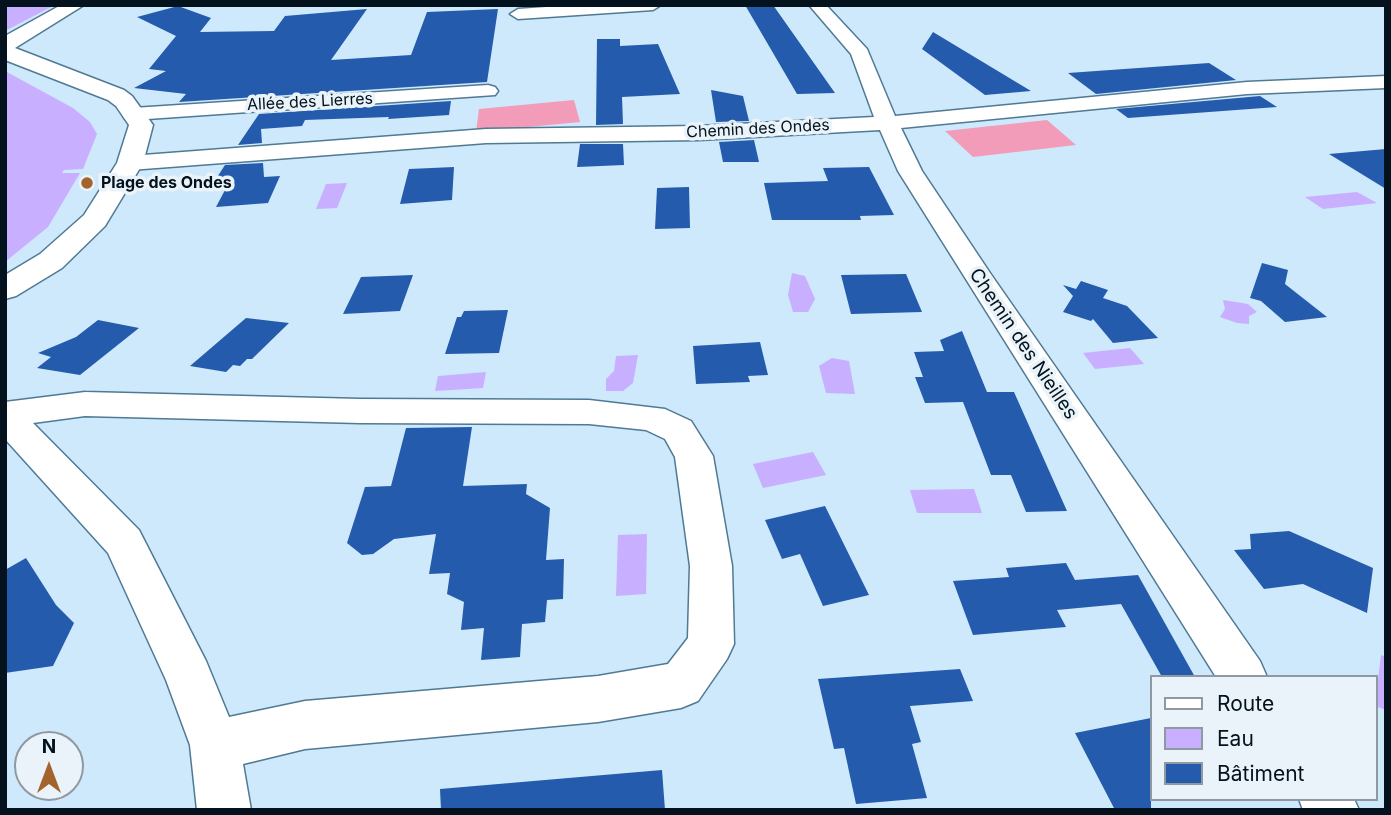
<!DOCTYPE html>
<meta charset="utf-8">
<style>
body{margin:0}
#map{position:relative;width:1391px;height:815px;overflow:hidden;background:#cee9fb;font-family:Inter,sans-serif}
canvas{display:block}
.frame{position:absolute;inset:0;border:7px solid #03121c;pointer-events:none}
.legend{position:absolute;left:1150px;top:675px;width:228px;height:126px;box-sizing:border-box;background:#eaf3f9;border:2px solid #8e99a1;margin:0;padding:9px 12px;list-style:none;font-size:21px;color:#03121c}
.legend li{display:flex;align-items:center;gap:14px;height:35px}
.legend b{width:35px;border:2px solid #8e99a1}
.north{position:absolute;left:14px;top:731px;width:70px;height:70px;box-sizing:border-box;background:#eaf3f9;border:2px solid #8e99a1;border-radius:50%;rotate:0deg;font-size:19px;font-weight:700;line-height:28px;text-align:center;color:#03121c}
.north::after{content:'';display:block;margin:auto;width:24px;height:32px;background:#a3632c;clip-path:polygon(50% 0,100% 100%,50% 72%,0 100%)}
</style>
<div id="map">
<canvas width="1391" height="815"></canvas>
<div class="frame"></div>
<ul class="legend">
<li><b style="height:9px;background:#fff"></b>Route</li>
<li><b style="height:19px;background:#c9afff"></b>Eau</li>
<li><b style="height:19px;background:#245bac"></b>Bâtiment</li>
</ul>
<div class="north">N</div>
</div>
<script>
const ctx = document.querySelector('canvas').getContext('2d');
ctx.lineJoin = 'round';
function fill(path, color) { ctx.fillStyle = color; ctx.fill(path, 'evenodd'); }
const shape = rows => new Path2D(rows.map(r => 'M' + r).join(''));
function stroke(path, color, width, dash) { ctx.strokeStyle = color; ctx.lineWidth = width; ctx.lineCap = dash ? 'butt' : 'round'; ctx.setLineDash(dash || []); ctx.stroke(path); }
function write(font, color, halo, rows, align = 'center') {
  ctx.font = font + ' Inter,sans-serif'; ctx.lineWidth = 7; ctx.setLineDash([]); ctx.textBaseline = 'middle'; ctx.strokeStyle = halo; ctx.fillStyle = color; for (const [text, x, y, turn = 0] of rows) {
    ctx.save(); ctx.translate(x, y); ctx.rotate((+turn || 0) * Math.PI / 180); ctx.textAlign = isNaN(turn) ? turn : align; if (halo) ctx.strokeText(text, 0, 0); ctx.fillText(text, 0, 0); ctx.restore();
  }
}
fill(shape([
 [574,100,580,122,476,132,479,109],
 [1047,120,1076,145,973,157,945,131]
]), '#f29cb9');
fill(shape([
 [5,5,55,5,5,31],
 [5,71,73,108,90,122,97,134,83,169,64,170,62,173,80,173,48,227,5,262],
 [347,183,337,208,316,209,326,184],
 [1357,192,1377,203,1323,209,1305,197],
 [792,273,805,276,815,299,808,312,793,312,788,295],
 [1223,300,1248,304,1257,312,1249,316,1249,324,1237,323,1220,317,1225,309],
 [1130,348,1144,364,1095,369,1083,353],
 [638,355,633,383,623,391,606,391,606,379,614,371,616,356],
 [832,358,849,361,855,394,826,393,819,366],
 [486,372,483,388,435,391,438,376],
 [813,452,826,475,763,488,753,464],
 [974,489,982,513,917,513,910,490],
 [647,534,646,594,616,596,618,535],
 [1381,655,1386,657,1386,710,1375,706]
]), '#c9afff');
fill(shape([
 [745,5,773,5,835,93,797,94],
 [178,6,211,18,200,32,274,31,285,16,367,9,331,60,411,55,427,12,498,9,487,82,179,102,186,94,134,88,166,71,149,69,176,36,137,17],
 [933,32,1031,91,985,95,922,49],
 [597,39,620,39,620,46,658,44,680,94,622,97,623,124,596,125],
 [1209,63,1236,80,1096,94,1068,73],
 [711,90,743,96,749,121,716,122],
 [1260,96,1277,107,1128,118,1116,109],
 [451,101,449,115,388,119,389,117,305,120,302,126,261,129,262,143,238,145,259,114],
 [754,140,759,162,723,162,719,142],
 [580,144,623,144,624,165,577,167],
 [1386,149,1386,189,1329,154],
 [263,163,264,177,280,176,268,203,216,207,225,190,208,191,225,165],
 [454,167,452,200,400,204,409,169],
 [869,167,894,215,860,216,861,220,772,220,764,183,828,181,823,168],
 [689,187,690,228,655,229,657,188],
 [1262,263,1288,270,1285,284,1327,317,1285,322,1261,301,1250,298],
 [906,274,922,312,851,314,841,275],
 [413,275,400,311,343,314,361,277],
 [1081,281,1108,290,1103,298,1127,306,1158,338,1113,343,1093,319,1091,321,1063,312,1073,296,1063,285,1076,289],
 [508,310,499,353,445,354,457,317,461,317,464,311],
 [246,318,289,323,252,359,247,359,240,366,233,365,226,372,190,366],
 [98,320,139,328,80,375,37,368,51,357,38,353,76,337],
 [962,331,987,392,1014,392,1067,511,1026,512,1011,475,991,475,963,402,925,403,915,377,923,377,914,352,944,351,940,340],
 [760,342,768,375,748,376,750,382,696,384,693,346],
 [472,427,463,486,527,484,526,494,550,508,546,560,564,559,563,599,547,600,545,622,522,624,520,657,481,660,484,628,461,630,464,602,447,594,450,573,429,574,436,534,394,539,373,554,362,555,347,543,365,487,391,486,406,428],
 [825,506,869,595,823,606,800,554,782,559,765,520],
 [1289,531,1373,568,1367,613,1303,584,1264,589,1234,550,1251,549,1250,534],
 [26,558,56,605,74,623,53,666,5,673,5,570],
 [1066,563,1075,580,1138,575,1195,677,1162,677,1121,604,1057,610,1066,627,973,635,953,581,1009,577,1006,568],
 [960,669,973,701,910,706,921,742,912,744,927,798,856,804,844,748,834,749,818,679],
 [1151,718,1151,810,1115,810,1075,733],
 [662,770,665,810,441,810,440,789]
]), '#245bac');
const minor = shape([
 [574,5,661,5,653,10,518,19,510,14,518,9,574,5],
 [809,5,826,5,867,49,895,116,1247,82,1386,76,1386,88,1247,94,901,128,922,171,990,273,1260,661,1267,677,1216,677,898,171,880,130,699,140,486,143,130,170,122,168,118,163,122,158,130,156,486,129,699,126,874,117,851,54,809,5],
 [488,85,495,87,498,91,495,95,133,120,125,119,122,114,125,109,133,108,488,85],
 [85,392,360,399,589,400,665,409,691,421,713,456,732,566,734,644,727,659,698,701,681,708,598,722,305,749,243,764,251,810,197,810,190,745,166,680,108,553,5,439,5,402,85,392],
 [85,416,360,423,589,424,646,430,665,439,675,457,690,566,688,638,668,664,598,676,305,701,229,717,206,661,139,530,33,423,85,416],
 [1299,799,1354,799,1359,810,1303,810,1299,799]
]);
const tertiary = shape([
 [61,5,84,5,15,48,124,90,132,96,153,125,143,163,105,226,62,268,16,296,5,299,5,275,40,254,84,215,117,163,129,125,116,106,108,100,5,60,5,36,61,5]
]);
stroke(minor, '#507994', 3);
stroke(tertiary, '#507994', 3);
fill(minor, '#fff');
fill(tertiary, '#fff');
for (const [x, y, r, color] of [
 [87,183,7,"#a3632c"]
]) { const dot = new Path2D(); dot.arc(x, y, r, 0, 2 * Math.PI); ctx.fillStyle = color; ctx.fill(dot); stroke(dot, '#eaf3f9', 2.5); }
write('16px', '#03121c', '#eaf3f9', [
 ["Allée des Lierres",310,102,-3],
 ["Chemin des Ondes",758,129,-3]
]);
write('bold 16px', '#03121c', '#eaf3f9', [
 ["Plage des Ondes",101,183]
], 'left');
write('19px', '#03121c', '#eaf3f9', [
 ["Chemin des Nieilles",1023,344,56]
]);
</script>
